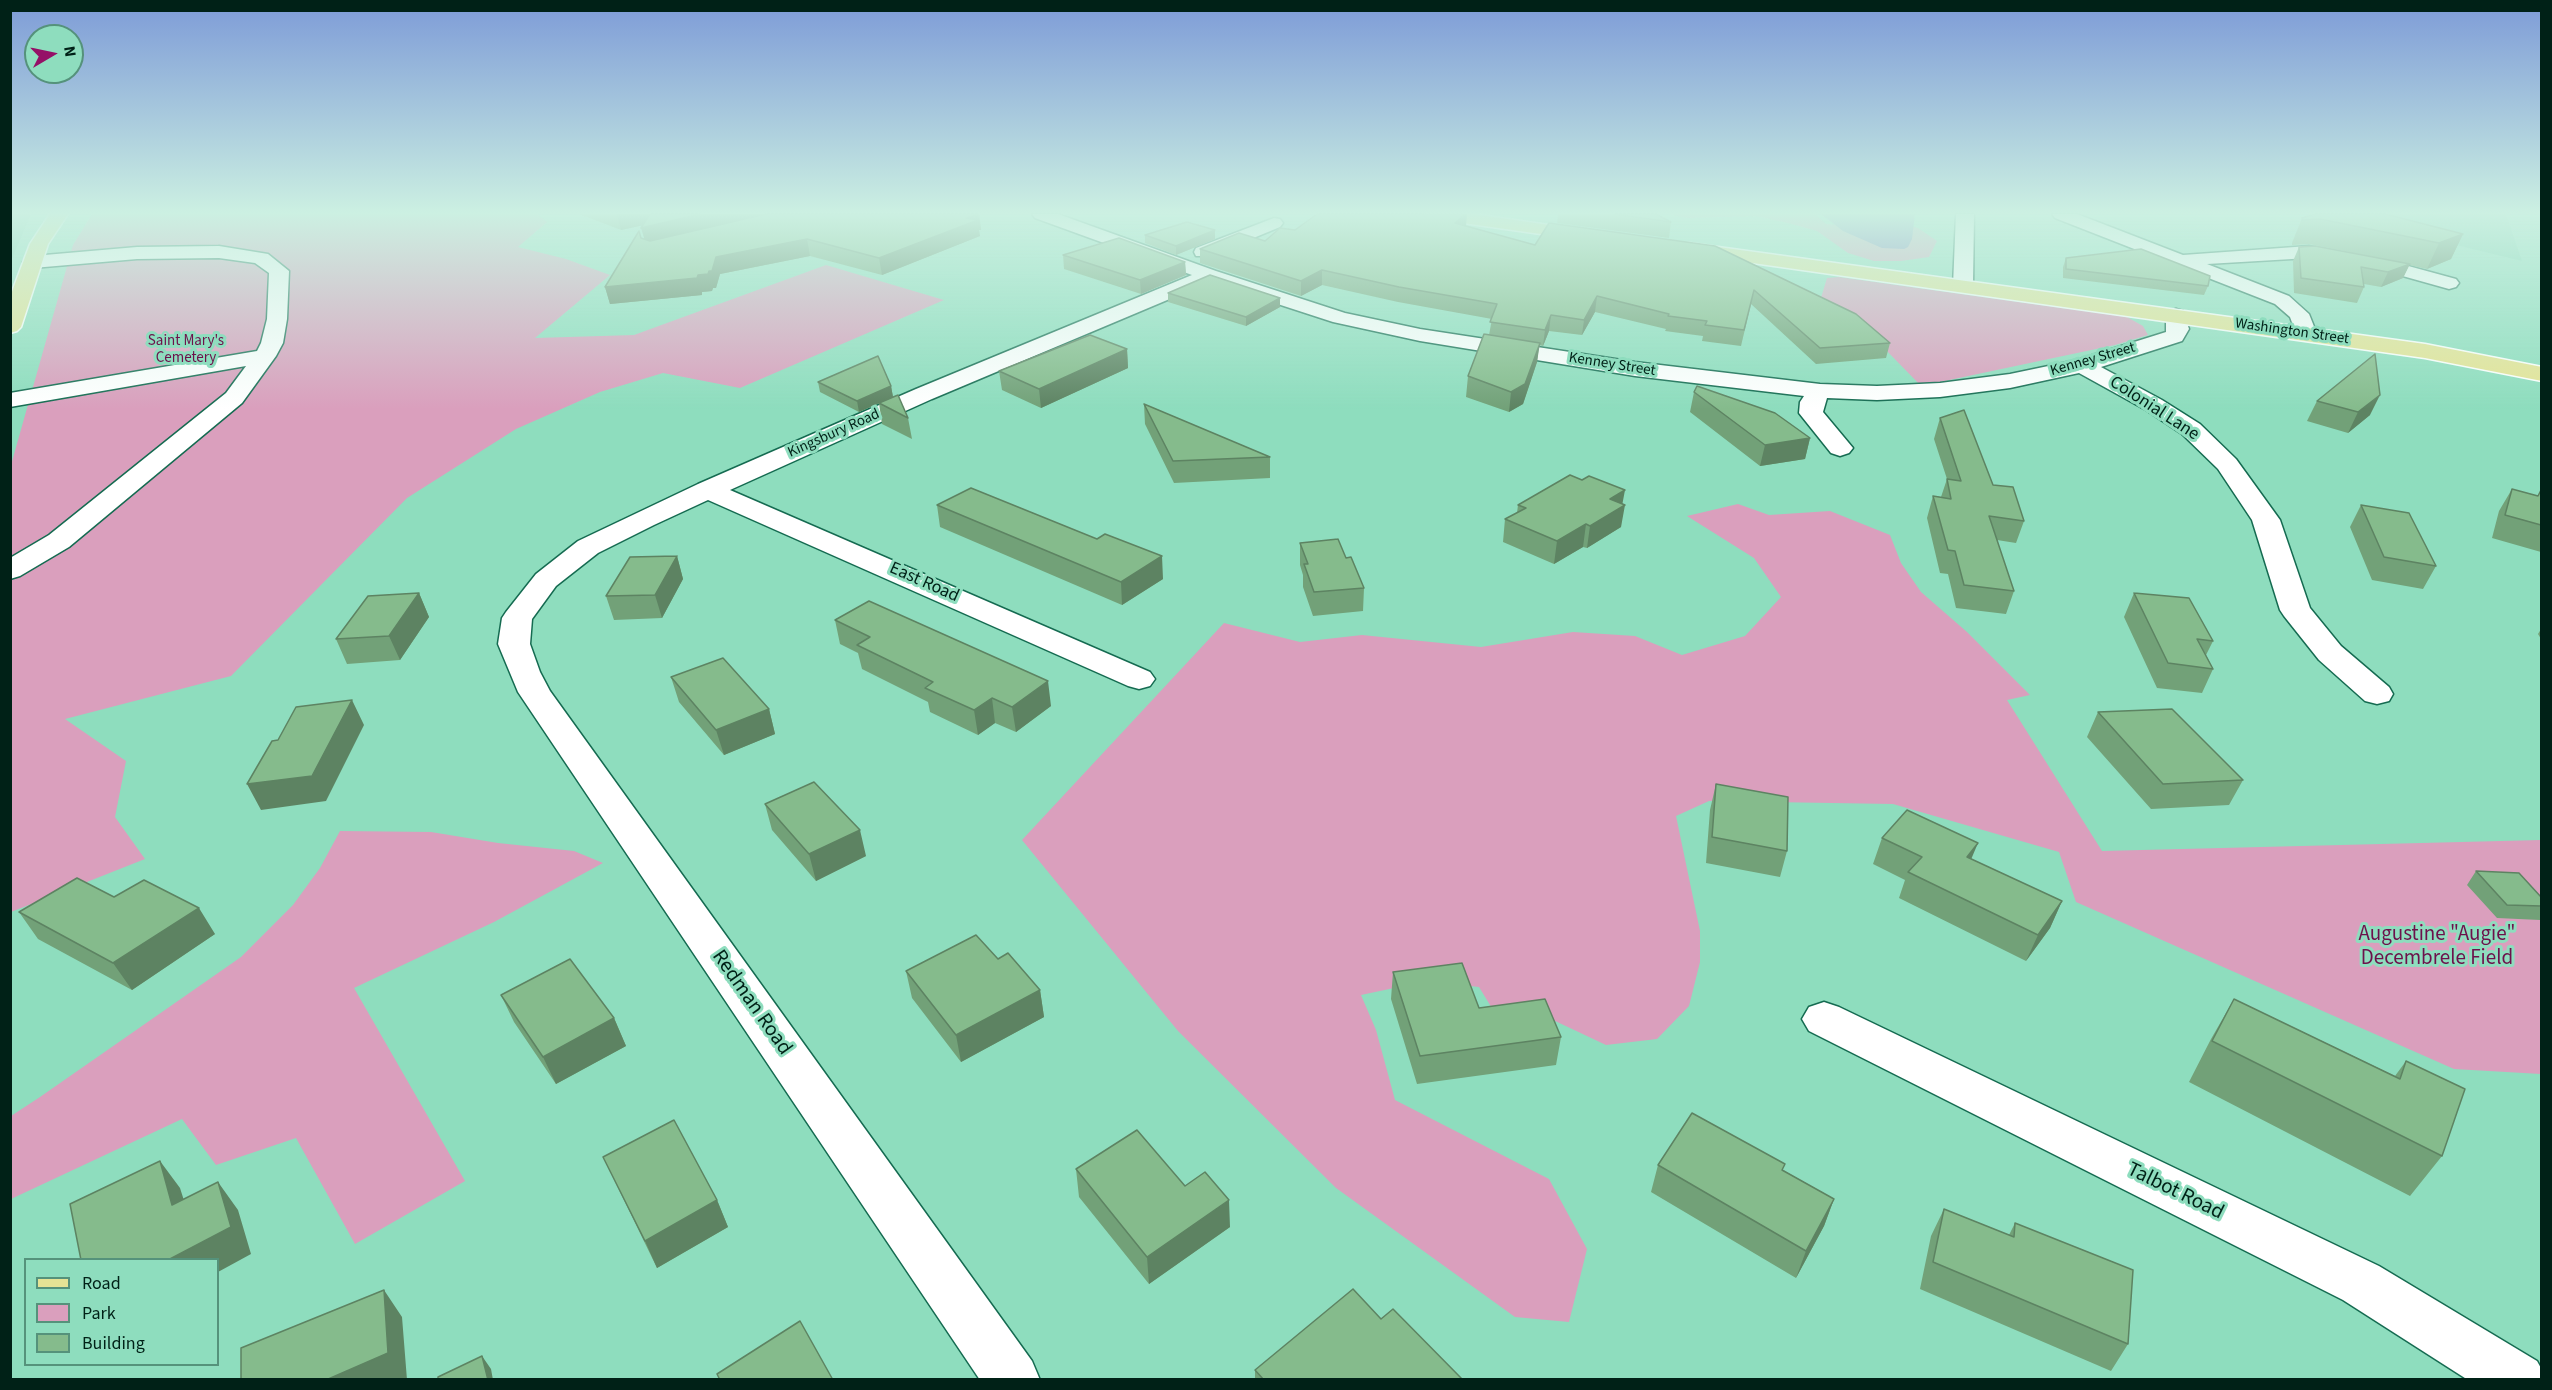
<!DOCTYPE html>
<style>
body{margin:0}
#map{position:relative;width:2552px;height:1390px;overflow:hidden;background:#8eddbe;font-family:"Source Sans 3",sans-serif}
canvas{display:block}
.frame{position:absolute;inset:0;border:12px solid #002117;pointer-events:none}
.legend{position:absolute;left:24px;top:1258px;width:195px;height:108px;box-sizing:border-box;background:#8eddbe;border:2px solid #55927b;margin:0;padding:8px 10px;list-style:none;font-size:18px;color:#002117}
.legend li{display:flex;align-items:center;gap:12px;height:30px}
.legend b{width:30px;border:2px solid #55927b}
.north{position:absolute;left:24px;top:24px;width:60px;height:60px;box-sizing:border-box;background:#8eddbe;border:2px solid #55927b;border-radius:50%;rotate:81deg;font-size:16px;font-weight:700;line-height:24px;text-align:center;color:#002117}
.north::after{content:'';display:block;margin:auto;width:21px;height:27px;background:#951067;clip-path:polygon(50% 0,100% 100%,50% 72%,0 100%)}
</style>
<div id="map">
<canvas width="2552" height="1390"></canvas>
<div class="frame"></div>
<ul class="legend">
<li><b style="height:8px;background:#e5e395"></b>Road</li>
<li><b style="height:16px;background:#da9fbd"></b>Park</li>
<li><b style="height:16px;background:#85bb8c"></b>Building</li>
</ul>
<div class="north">N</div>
</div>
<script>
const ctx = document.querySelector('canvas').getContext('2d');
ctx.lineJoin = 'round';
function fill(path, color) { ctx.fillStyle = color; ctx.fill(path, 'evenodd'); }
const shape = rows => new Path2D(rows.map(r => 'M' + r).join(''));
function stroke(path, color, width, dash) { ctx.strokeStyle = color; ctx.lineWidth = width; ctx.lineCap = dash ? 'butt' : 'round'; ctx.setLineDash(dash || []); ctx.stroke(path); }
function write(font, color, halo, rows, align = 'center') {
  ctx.font = font + ' "Source Sans 3",sans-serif'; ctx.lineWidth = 6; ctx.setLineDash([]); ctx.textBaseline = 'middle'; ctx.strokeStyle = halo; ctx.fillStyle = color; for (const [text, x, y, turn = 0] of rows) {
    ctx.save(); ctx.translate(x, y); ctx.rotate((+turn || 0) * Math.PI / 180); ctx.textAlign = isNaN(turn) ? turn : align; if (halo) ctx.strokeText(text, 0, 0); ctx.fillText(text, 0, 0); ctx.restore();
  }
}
fill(shape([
 [11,214,31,214,11,261,10,214],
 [2320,214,2506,214,2522,261,2341,217]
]), '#7ad2b1');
fill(shape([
 [92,214,537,214,547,222,518,247,566,259,610,275,535,338,634,335,826,265,944,300,740,388,663,373,600,392,516,429,407,498,231,676,65,719,126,761,115,817,145,859,11,912,11,465,73,245],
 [1669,214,1815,214,1826,224,1855,226,1898,223,1918,228,1937,241,1929,257,1901,261,1874,261,1848,253,1817,231,1788,223,1756,216,1687,218],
 [1839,277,2127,317,2143,326,2148,335,2115,345,1921,386,1885,349,1820,301,1827,278],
 [1738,504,1769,515,1830,511,1890,535,1901,563,1921,592,1967,632,2030,695,2007,700,2102,851,2541,840,2541,1074,2454,1069,2076,902,2059,852,1893,804,1709,801,1676,816,1700,931,1700,962,1689,1006,1657,1039,1606,1045,1553,1020,1498,1018,1479,987,1427,981,1361,995,1376,1030,1395,1100,1549,1179,1587,1249,1569,1322,1515,1317,1336,1188,1178,1031,1022,840,1224,623,1300,642,1362,635,1481,647,1573,632,1635,636,1682,655,1745,636,1781,597,1754,558,1687,516],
 [340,831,431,832,498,843,574,851,603,863,494,922,354,988,465,1181,355,1244,296,1138,216,1165,182,1119,11,1199,11,1116,40,1097,241,957,293,905,320,868]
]), '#da9fbd');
fill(shape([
 [1821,214,1915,214,1912,239,1908,247,1904,249,1882,248,1843,231]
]), '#7e76bd');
const minor = shape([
 [1032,214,1058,214,1216,271,1345,313,1420,329,1635,362,1820,384,1877,386,1940,383,2010,374,2077,360,2166,332,2166,315,2169,311,2176,309,2183,311,2189,329,2182,341,2101,367,2162,400,2200,424,2236,459,2280,520,2310,608,2341,646,2389,687,2393,694,2389,701,2377,704,2365,701,2319,660,2284,616,2280,610,2252,520,2218,469,2182,434,2146,410,2079,373,2010,388,1940,397,1877,400,1827,398,1823,412,1853,448,1849,453,1840,456,1831,453,1799,413,1800,402,1804,396,1635,376,1420,341,1333,322,1210,282,932,399,730,490,1150,672,1155,679,1150,686,1139,689,1128,686,708,500,654,525,598,553,556,586,532,619,530,644,540,672,550,691,1032,1361,1040,1380,980,1380,518,692,498,644,502,618,506,612,536,574,578,541,698,484,916,389,1192,275,1035,218,1032,214],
 [1956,214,1974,214,1973,286,1970,290,1963,292,1956,290,1953,286,1956,214],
 [2052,214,2077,214,2183,255,2309,246,2401,264,2456,279,2459,283,2456,287,2449,289,2399,275,2309,258,2207,264,2289,296,2309,314,2317,334,2314,339,2306,340,2298,339,2290,317,2275,304,2055,218,2052,214],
 [1274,218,1280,219,1283,223,1280,227,1210,256,1196,256,1194,252,1196,248,1274,218],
 [219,246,268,254,289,271,287,319,283,343,276,356,242,403,69,547,20,576,10,579,10,558,49,535,226,393,246,366,10,407,10,393,257,351,261,343,267,319,269,273,255,263,219,258,137,259,33,268,26,266,23,262,26,258,33,256,137,247,219,246],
 [1824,1002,1839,1007,2379,1266,2537,1361,2542,1370,2542,1380,2468,1380,2343,1300,1809,1031,1802,1019,1809,1007,1824,1002]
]);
const major = shape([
 [50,214,68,214,48,244,21,327,17,331,10,333,10,297,30,244,50,214],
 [1426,214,1473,214,1590,231,1596,232,1599,236,1596,240,1590,241,1435,219,1429,218,1426,214],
 [1689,243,2425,344,2542,367,2542,381,2425,358,1682,253,1680,249,1682,245,1689,243]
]);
stroke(minor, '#156b51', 3);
stroke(major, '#fff', 3);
fill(minor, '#fff');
fill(major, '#e5e395');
fill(shape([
 [579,214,979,214,981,230,979,230,980,236,882,275,810,256,720,274,716,288,713,288,712,291,702,292,702,295,610,304,605,287,641,238,644,239,643,225,621,230],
 [1558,214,1656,214,1671,222,1669,238,1557,223],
 [2302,218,2422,224,2463,234,2451,259,2427,269,2409,265,2403,278,2381,287,2364,284,2364,287,2357,303,2294,293,2293,261,2299,247,2349,252,2309,244,2292,245,2292,243],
 [1215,230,1215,239,1176,255,1145,243,1145,235],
 [1295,230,1535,245,1715,246,1890,343,1886,358,1816,364,1751,304,1741,346,1702,341,1703,336,1665,331,1666,329,1595,312,1582,335,1549,331,1543,346,1539,345,1537,362,1523,404,1509,412,1466,397,1468,376,1489,335,1492,319,1398,302,1322,285,1301,296,1200,263,1200,249,1265,241],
 [1063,255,1185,262,1186,275,1141,294,1064,269],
 [2066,258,2208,286,2204,295,2063,278,2063,267],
 [1168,293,1280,298,1280,307,1246,326,1168,302],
 [1127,349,1128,368,1041,408,1002,390,999,371],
 [818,382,891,386,893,397,859,412,820,392],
 [1694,392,1810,438,1805,459,1760,466,1690,412],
 [2317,401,2370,415,2348,433,2307,421],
 [879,403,908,418,912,439,882,424],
 [1144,404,1270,457,1270,478,1174,483,1145,424],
 [1940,418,1993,485,2024,521,2016,543,1997,540,2014,591,2006,614,1956,608,1948,574,1940,573,1927,518,1933,496,1941,497,1947,479,1934,439],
 [2512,489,2538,496,2541,490,2541,552,2492,538,2499,511],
 [1622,504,1621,527,1587,548,1583,547,1554,564,1503,542,1505,519,1517,513,1518,505],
 [937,505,1163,579,1122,605,940,527],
 [2361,505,2436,566,2423,589,2372,580,2350,527],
 [1300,543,1346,558,1364,588,1363,611,1313,616,1303,587,1303,575,1300,565],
 [677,556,683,579,662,618,614,620,606,596],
 [419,593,429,617,400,660,347,664,336,639],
 [2134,593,2213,641,2206,655,2213,669,2202,693,2157,688,2124,617],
 [835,620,1051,706,1016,732,995,723,978,735,930,712,928,702,862,669,858,653,840,644],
 [2541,629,2541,639,2538,634],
 [671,677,769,709,775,734,724,755,679,702],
 [2098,712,2243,780,2229,805,2151,809,2087,737],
 [1716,784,1787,851,1780,877,1706,863,1710,810],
 [765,804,866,856,816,881,772,830],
 [1882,838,1971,859,2062,901,2050,928,2026,961,1899,898,1905,880,1873,864],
 [2476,871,2541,897,2541,918,2540,920,2497,918,2467,885],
 [114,897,215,934,132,990,38,939,19,912],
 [998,959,1040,990,1044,1017,961,1062,912,998,906,971],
 [1393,972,1479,1008,1561,1037,1556,1065,1417,1084,1391,999],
 [501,995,614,1018,626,1046,556,1084,514,1022],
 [2234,999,2395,1076,2406,1061,2442,1156,2410,1196,2189,1082,2211,1039],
 [603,1157,717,1200,728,1227,657,1268],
 [1658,1165,1783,1170,1834,1199,1824,1226,1796,1278,1651,1192],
 [1076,1169,1185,1186,1230,1227,1149,1284,1079,1197],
 [1944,1209,2009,1235,2015,1223,2128,1344,2111,1371,1920,1289,1931,1236],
 [1381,1319,1463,1380,1255,1380,1255,1370]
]), '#72a178');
fill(shape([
 [617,214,656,214,658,222,621,230],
 [700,214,770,214,646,244,641,228],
 [979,214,981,230,979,230,980,236,882,275,879,258,966,218],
 [1465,214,1467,214,1466,226,1455,223],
 [1215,230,1215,239,1176,255,1176,246],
 [2463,234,2451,259,2427,269,2439,243],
 [807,239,810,256,720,274,716,288,713,288,712,291,702,292,702,295,610,304,605,287,698,275,709,271,716,257],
 [1185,262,1186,275,1141,294,1140,280],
 [2410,264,2403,278,2381,287,2388,272],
 [1322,270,1322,285,1301,296,1301,281],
 [1597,296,1595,312,1582,335,1584,320],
 [1280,298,1280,307,1246,326,1246,317],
 [1551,315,1549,331,1543,346,1545,330],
 [1540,343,1537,362,1523,404,1509,412,1511,392],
 [1127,349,1128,368,1041,408,1039,389],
 [891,386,893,397,859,412,857,401],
 [2380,395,2370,415,2348,433,2358,412],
 [1810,438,1805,459,1760,466,1765,445],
 [1625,490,1622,506,1625,505,1621,527,1587,548,1590,526,1610,499],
 [1586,524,1583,547,1554,564,1557,541],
 [677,556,683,579,662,618,655,595],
 [1162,556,1163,579,1122,605,1121,582],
 [419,593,429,617,400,660,389,636],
 [1048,681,1051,706,1016,732,1012,707],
 [992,698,995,723,978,735,974,710],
 [352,700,364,725,326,801,261,810,247,784],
 [769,709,775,734,724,755,716,730],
 [860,830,866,856,816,881,809,854],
 [1978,843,1967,869,1967,857],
 [2062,901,2050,928,2026,961,2038,935],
 [199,908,215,934,132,990,113,963],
 [1040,990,1044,1017,961,1062,956,1035],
 [614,1018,626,1046,556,1084,543,1057],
 [160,1161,180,1188,194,1232,172,1205],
 [218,1182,238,1210,251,1254,218,1272,218,1260,168,1260],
 [1834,1199,1824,1226,1796,1278,1806,1251],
 [717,1200,728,1227,657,1268,645,1241],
 [1229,1200,1230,1227,1149,1284,1147,1257],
 [384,1290,402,1317,407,1380,326,1380],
 [482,1356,491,1369,493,1380,488,1380]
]), '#5d8362');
const building = shape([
 [650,214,700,214,641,228,650,214],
 [766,214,979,214,966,218,978,220,879,258,807,239,716,257,712,271,709,271,708,274,698,275,697,278,605,287,639,231,641,238,650,241,766,214],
 [1317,214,1465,214,1455,223,1535,245,1549,223,1715,246,1856,314,1890,343,1820,348,1754,290,1744,330,1705,325,1707,321,1668,316,1669,314,1597,296,1584,320,1551,315,1545,330,1490,322,1497,304,1399,287,1322,270,1301,281,1200,249,1239,233,1265,241,1280,228,1295,230,1317,214],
 [1614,214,1656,214,1671,222,1614,214],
 [2315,214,2385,214,2463,234,2439,243,2320,219,2302,220,2302,218,2315,214],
 [1187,222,1215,230,1176,246,1145,235,1187,222],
 [1119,238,1185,262,1140,280,1063,255,1119,238],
 [2315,246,2410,264,2388,272,2361,267,2364,287,2301,278,2299,247,2315,246],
 [2141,249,2210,276,2208,286,2066,269,2066,258,2141,249],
 [1210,275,1280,298,1246,317,1168,293,1210,275],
 [1484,334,1540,343,1525,384,1511,392,1468,376,1484,334],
 [1090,335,1127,349,1039,389,999,371,1090,335],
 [2375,354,2380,395,2358,412,2317,401,2375,354],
 [878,356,891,386,857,401,818,382,878,356],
 [1697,386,1775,413,1810,438,1765,445,1694,392,1697,386],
 [898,395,908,418,879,403,898,395],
 [1144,404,1270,457,1173,461,1144,404],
 [1964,410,1993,485,2013,487,2024,521,1989,516,2014,591,1964,585,1955,551,1948,550,1933,496,1951,499,1947,479,1961,481,1940,418,1964,410],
 [1570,475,1582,480,1589,476,1625,490,1610,499,1625,505,1590,526,1586,524,1557,541,1505,519,1526,508,1518,505,1570,475],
 [971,488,1097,539,1105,534,1162,556,1121,582,937,505,971,488],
 [2512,489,2538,496,2541,490,2541,525,2505,515,2512,489],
 [2361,505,2409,513,2436,566,2384,557,2361,505],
 [1338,539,1346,558,1351,557,1364,588,1314,592,1304,564,1308,564,1300,543,1338,539],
 [677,556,655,595,606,596,630,557,677,556],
 [419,593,389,636,336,639,368,596,419,593],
 [2134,593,2189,598,2213,641,2197,639,2213,669,2168,663,2134,593],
 [869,601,1048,681,1012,707,992,698,974,710,925,688,933,682,857,645,870,637,835,620,869,601],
 [723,658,769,709,716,730,671,677,723,658],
 [352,700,312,776,247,784,272,741,278,740,296,707,352,700],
 [2172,709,2243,780,2163,784,2098,712,2172,709],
 [814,782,860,830,809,854,765,804,814,782],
 [1716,784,1788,797,1787,851,1712,837,1716,784],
 [1907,810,1978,843,1967,857,2062,901,2038,935,1908,872,1922,857,1882,838,1907,810],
 [2476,871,2519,873,2541,897,2541,906,2507,905,2476,871],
 [77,878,114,897,144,880,199,908,113,963,19,912,77,878],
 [976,935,998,959,1008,953,1040,990,956,1035,906,971,976,935],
 [570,959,614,1018,543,1057,501,995,570,959],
 [1462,963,1479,1008,1545,999,1561,1037,1420,1056,1393,972,1462,963],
 [2234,999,2400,1079,2406,1061,2465,1089,2442,1156,2212,1041,2234,999],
 [1692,1113,1785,1164,1782,1170,1834,1199,1806,1251,1658,1165,1692,1113],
 [674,1120,717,1200,645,1241,603,1157,674,1120],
 [1137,1130,1185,1186,1205,1172,1229,1200,1147,1257,1076,1169,1137,1130],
 [160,1161,172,1205,218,1182,231,1227,168,1260,81,1260,70,1204,160,1161],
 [1944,1209,2014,1237,2015,1223,2133,1270,2128,1344,1933,1262,1944,1209],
 [1353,1289,1381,1319,1393,1309,1463,1380,1264,1380,1255,1370,1353,1289],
 [384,1290,388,1353,326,1380,241,1380,241,1348,384,1290],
 [800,1321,833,1380,720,1380,717,1374,800,1321],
 [482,1356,488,1380,438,1380,438,1377,482,1356]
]);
fill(building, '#85bb8c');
stroke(building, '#5d8362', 1.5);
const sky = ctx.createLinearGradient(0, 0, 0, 409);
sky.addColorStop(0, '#7d9bd7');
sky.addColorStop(0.52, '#ccf0e2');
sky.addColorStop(1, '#ccf0e200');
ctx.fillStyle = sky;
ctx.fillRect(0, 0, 2552, 409);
write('15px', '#002117', '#8eddbe', [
 ["Washington Street",2292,332,8],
 ["Kenney Street",2093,360,-16],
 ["Kenney Street",1612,365,9],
 ["Kingsbury Road",834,434,-24]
]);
write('15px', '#6d114b', '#8eddbe', [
 ["Saint Mary's",186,342],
 ["Cemetery",186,359]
]);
write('18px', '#002117', '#8eddbe', [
 ["Colonial Lane",2154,409,33],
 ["East Road",924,583,24]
]);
write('21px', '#6d114b', '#8eddbe', [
 ["Augustine \"Augie\"",2437,935],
 ["Decembrele Field",2437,959]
]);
write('21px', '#002117', '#8eddbe', [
 ["Redman Road",751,1003,55],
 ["Talbot Road",2175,1192,26]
]);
</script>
